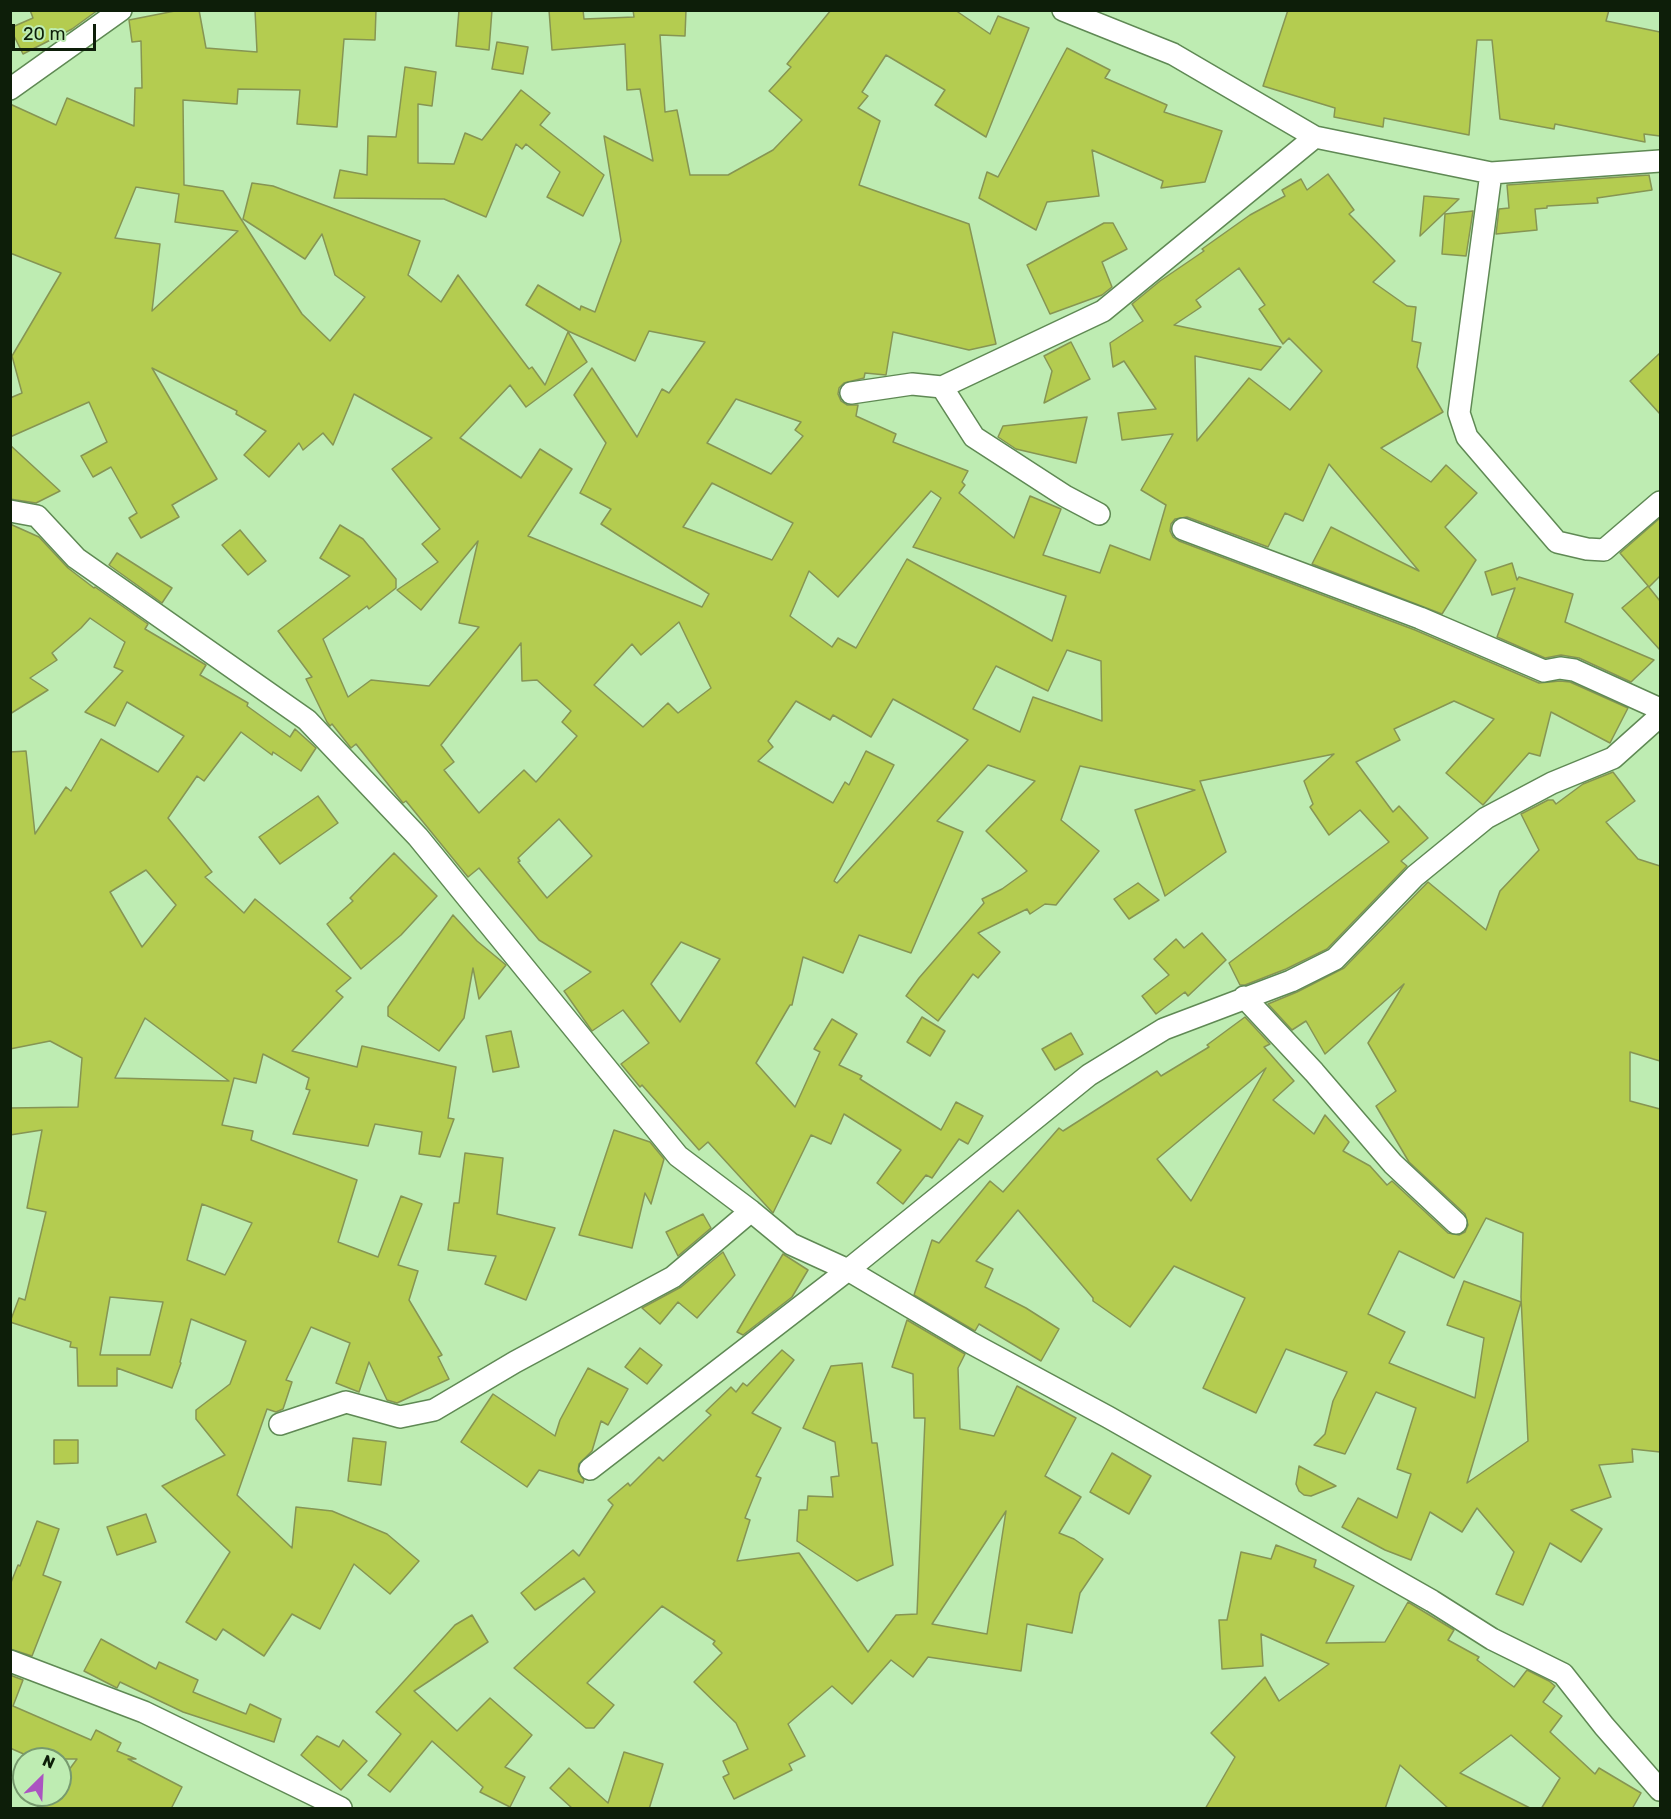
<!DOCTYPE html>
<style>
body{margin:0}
#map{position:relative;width:1671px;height:1819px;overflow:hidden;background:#beecb2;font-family:Rubik,sans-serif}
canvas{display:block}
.frame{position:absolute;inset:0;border:12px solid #0d1e09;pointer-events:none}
.north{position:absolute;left:12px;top:1747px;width:60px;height:60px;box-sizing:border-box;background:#beecb2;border:2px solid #779a6e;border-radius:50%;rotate:24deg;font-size:16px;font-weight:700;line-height:24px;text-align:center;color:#0d1e09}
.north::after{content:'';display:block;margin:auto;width:21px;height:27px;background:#ab54c1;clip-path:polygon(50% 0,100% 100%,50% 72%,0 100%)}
.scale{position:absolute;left:12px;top:24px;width:84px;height:27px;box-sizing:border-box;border:3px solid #0d1e09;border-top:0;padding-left:8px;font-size:18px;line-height:21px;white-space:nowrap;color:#0d1e09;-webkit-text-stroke:4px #beecb2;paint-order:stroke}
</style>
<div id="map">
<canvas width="1671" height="1819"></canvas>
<div class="frame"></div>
<div class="north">N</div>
<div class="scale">20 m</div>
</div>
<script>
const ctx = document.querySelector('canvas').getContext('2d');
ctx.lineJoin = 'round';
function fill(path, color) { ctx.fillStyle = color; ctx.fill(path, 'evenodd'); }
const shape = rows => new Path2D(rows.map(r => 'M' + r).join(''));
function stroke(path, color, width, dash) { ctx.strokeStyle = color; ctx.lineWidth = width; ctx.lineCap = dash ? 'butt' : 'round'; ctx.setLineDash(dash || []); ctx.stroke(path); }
const building = shape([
 [30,10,98,10,72,29,23,54,10,28,33,18,30,10],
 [180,10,199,10,206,48,257,52,255,10,376,10,375,40,344,39,337,127,297,124,300,90,238,89,237,104,183,100,184,185,223,191,302,314,330,341,365,297,335,275,322,234,305,259,243,219,252,183,273,186,420,241,408,275,441,302,458,275,529,369,532,367,545,385,568,332,587,362,526,407,510,385,460,438,521,478,540,449,572,469,528,536,702,607,709,594,601,524,611,509,580,493,606,443,574,395,592,368,637,437,662,389,669,393,705,342,649,331,635,361,568,331,526,305,538,285,580,310,581,306,595,312,621,241,604,136,653,161,640,89,627,90,625,44,552,50,549,10,583,10,584,19,634,17,633,10,686,10,685,36,660,35,665,112,677,110,690,175,728,175,773,150,802,120,769,91,791,67,787,64,831,10,955,10,990,34,998,16,1029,28,986,137,935,105,945,90,886,55,862,92,868,96,858,108,880,121,859,185,969,224,996,344,969,350,893,332,886,375,865,373,864,378,844,383,839,388,838,394,841,401,847,405,858,405,856,416,896,434,893,442,968,471,962,482,965,485,959,493,1014,538,1030,496,1061,509,1043,555,1100,573,1110,545,1150,560,1166,505,1141,490,1173,434,1122,440,1118,413,1156,409,1124,361,1113,367,1110,343,1143,321,1132,304,1160,281,1204,251,1202,249,1250,215,1285,196,1282,190,1301,179,1307,190,1328,174,1354,210,1349,214,1395,261,1373,282,1407,306,1416,307,1412,341,1421,343,1417,367,1443,412,1381,448,1431,482,1446,465,1477,493,1445,527,1476,560,1442,614,1312,564,1331,527,1419,571,1329,464,1303,521,1285,513,1268,547,1187,517,1175,519,1171,524,1170,531,1173,537,1179,541,1415,630,1539,683,1560,681,1570,682,1628,708,1610,743,1551,712,1540,756,1529,753,1483,805,1446,773,1494,719,1454,701,1394,729,1400,740,1356,762,1393,812,1399,806,1428,838,1401,861,1407,866,1327,949,1286,969,1245,985,1240,985,1229,963,1389,842,1360,810,1329,835,1310,807,1313,804,1304,781,1334,754,1200,781,1226,852,1165,896,1135,810,1195,790,1080,766,1061,820,1099,851,1056,905,1045,904,1030,914,1027,909,978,933,1000,952,978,978,973,974,938,1021,906,996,919,978,984,903,982,899,1002,889,1027,871,986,831,1035,781,988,765,937,821,963,832,911,953,859,935,843,973,803,957,792,1005,790,1005,756,1063,795,1107,820,1052,814,1049,832,1019,857,1034,839,1065,862,1076,860,1079,941,1130,956,1102,983,1116,968,1144,959,1139,932,1178,926,1175,903,1204,877,1183,901,1150,844,1114,831,1144,811,1135,773,1213,708,1142,699,1150,642,1085,640,1087,621,1064,649,1043,623,1010,592,1031,564,991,591,972,539,940,479,868,468,877,406,801,403,803,356,744,351,748,332,724,330,726,327,722,306,679,312,677,278,631,350,576,320,558,340,525,363,539,396,579,396,588,369,609,367,606,323,639,348,697,371,680,429,686,479,627,459,623,478,541,421,610,397,590,438,562,422,544,440,529,392,469,432,438,354,394,333,445,323,433,303,450,299,443,269,477,244,455,266,431,236,414,237,411,152,368,217,479,172,505,179,517,141,538,129,518,137,513,111,467,93,477,81,456,107,442,89,402,10,437,10,398,22,393,12,356,61,273,10,253,10,104,56,125,67,98,134,126,135,88,142,88,141,41,132,42,129,20,180,10],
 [136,187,179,194,175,222,238,231,152,311,160,244,115,238,136,187],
 [1239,268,1265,305,1259,309,1283,344,1289,338,1322,371,1290,410,1249,378,1197,441,1195,356,1261,370,1281,347,1174,325,1201,307,1196,300,1239,268],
 [736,399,801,422,795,430,803,436,771,474,707,443,736,399],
 [712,483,793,523,772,560,683,527,712,483],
 [931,491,941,498,913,547,1066,596,1052,641,907,559,856,648,838,638,832,647,790,616,809,571,838,597,931,491],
 [679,622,711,688,678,713,668,703,643,727,594,685,632,644,641,655,679,622],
 [521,643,522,681,537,680,571,711,562,722,577,736,536,782,524,770,479,813,444,770,454,762,441,745,521,643],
 [1067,650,1101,661,1102,721,1033,697,1020,732,973,709,996,666,1048,691,1067,650],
 [893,699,968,740,837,883,834,881,894,765,866,751,849,785,845,782,833,803,758,761,773,747,768,741,796,701,830,720,833,715,871,737,893,699],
 [559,819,592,856,547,898,518,862,520,861,518,858,559,819],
 [681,942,720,959,680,1022,651,984,681,942],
 [459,10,492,10,489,50,456,46,459,10],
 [1288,10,1609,10,1606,21,1660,32,1660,136,1644,134,1645,142,1555,124,1554,129,1500,119,1492,40,1477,40,1469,135,1384,118,1383,127,1334,117,1335,108,1263,86,1288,10],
 [497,42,528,47,523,74,492,69,497,42],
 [1067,48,1110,70,1105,78,1167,105,1164,112,1222,131,1205,182,1161,188,1163,181,1092,150,1099,196,1047,202,1036,230,979,198,987,172,998,177,1067,48],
 [405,67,436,72,432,106,418,104,418,163,454,164,465,133,482,140,521,90,550,113,540,125,604,175,583,216,547,197,560,172,526,144,522,149,516,144,486,217,444,199,334,198,340,170,367,175,368,136,396,137,405,67],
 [1649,175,1652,190,1597,198,1598,203,1547,206,1547,208,1535,209,1537,230,1496,234,1499,209,1509,208,1507,185,1649,175],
 [1424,196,1459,199,1420,236,1424,196],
 [1473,211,1466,256,1442,254,1445,214,1473,211],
 [1104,223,1113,223,1127,249,1102,262,1112,287,1102,295,1050,314,1027,265,1104,223],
 [1071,342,1090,379,1044,403,1052,371,1044,356,1071,342],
 [1660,353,1660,414,1630,381,1660,353],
 [1087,417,1076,463,1016,449,998,437,1003,426,1087,417],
 [10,445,60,491,36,503,10,499,10,445],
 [1660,518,1660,576,1649,587,1620,553,1660,518],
 [10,524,39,537,68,568,94,588,95,587,148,624,145,629,206,665,200,675,248,703,247,706,290,737,295,729,316,748,301,771,273,752,272,755,241,732,204,781,197,776,168,818,212,872,205,877,244,913,255,899,351,978,336,991,343,997,292,1051,357,1067,362,1046,456,1067,448,1118,454,1119,440,1157,419,1154,422,1132,375,1124,368,1146,293,1134,310,1090,306,1089,309,1078,263,1054,256,1083,234,1078,222,1125,253,1131,251,1140,357,1180,338,1242,378,1257,401,1196,422,1204,398,1265,418,1271,409,1300,442,1355,438,1357,449,1379,397,1403,387,1400,369,1362,359,1392,336,1383,350,1343,311,1327,286,1380,292,1382,283,1409,276,1412,267,1409,237,1495,292,1548,296,1507,332,1511,387,1534,419,1561,390,1594,354,1564,320,1629,292,1614,264,1656,223,1629,216,1640,186,1622,230,1552,162,1486,225,1455,196,1419,196,1410,230,1384,246,1341,191,1319,180,1362,181,1363,172,1388,117,1368,117,1386,78,1386,77,1348,70,1347,71,1342,10,1322,19,1298,25,1300,46,1212,27,1208,42,1130,10,1135,10,1108,78,1107,82,1058,50,1041,10,1049,10,752,26,751,35,834,66,787,71,791,101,739,158,772,184,736,127,702,115,726,85,712,123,671,114,667,125,642,90,618,81,628,52,653,57,660,30,678,48,690,10,714,10,524],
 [146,870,176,905,142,947,110,892,146,870],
 [145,1018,229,1081,115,1078,145,1018],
 [202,1204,252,1223,225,1275,187,1260,202,1204],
 [110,1297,163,1302,150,1355,100,1355,110,1297],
 [240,530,266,561,248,575,222,545,240,530],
 [117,553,172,588,162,603,109,565,117,553],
 [1512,563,1517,580,1519,577,1573,594,1565,622,1654,660,1631,682,1579,658,1561,655,1545,658,1497,637,1515,588,1492,595,1485,572,1512,563],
 [1648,586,1660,601,1660,650,1622,608,1648,586],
 [1613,772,1635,801,1606,822,1638,859,1660,866,1660,1061,1630,1052,1630,1101,1660,1109,1660,1452,1632,1449,1633,1462,1599,1465,1611,1497,1571,1510,1602,1529,1581,1562,1550,1543,1523,1605,1496,1594,1514,1552,1477,1508,1462,1532,1430,1512,1411,1560,1385,1550,1342,1527,1358,1498,1397,1518,1411,1474,1397,1469,1416,1408,1376,1392,1345,1454,1314,1445,1325,1434,1333,1401,1347,1372,1286,1349,1256,1413,1203,1388,1245,1298,1174,1266,1130,1327,1093,1301,1093,1298,1018,1210,976,1261,993,1269,985,1287,1026,1308,1059,1329,1041,1361,979,1324,975,1331,914,1295,932,1240,939,1243,990,1181,1003,1192,1059,1128,1063,1131,1157,1071,1161,1076,1209,1047,1207,1045,1245,1017,1270,1044,1264,1047,1294,1081,1273,1100,1314,1134,1325,1115,1349,1142,1343,1151,1370,1166,1387,1185,1392,1181,1448,1233,1459,1235,1465,1232,1468,1225,1465,1214,1409,1162,1376,1106,1396,1091,1368,1043,1404,984,1325,1054,1306,1021,1292,1030,1268,1004,1297,992,1344,968,1428,882,1486,930,1500,891,1539,850,1521,814,1548,800,1553,800,1556,804,1583,784,1613,772],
 [1266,1068,1229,1134,1191,1201,1157,1159,1266,1068],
 [1486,1218,1523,1233,1521,1297,1528,1441,1467,1483,1521,1302,1464,1281,1447,1325,1484,1338,1475,1398,1389,1363,1405,1332,1368,1314,1399,1251,1454,1278,1486,1218],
 [318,796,338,823,280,864,259,837,318,796],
 [394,853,437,896,401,935,361,969,327,924,353,901,350,898,394,853],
 [1138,883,1159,900,1129,919,1114,899,1138,883],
 [453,915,477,941,506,965,479,999,473,968,464,1018,439,1051,388,1016,388,1007,453,915],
 [1202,933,1226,960,1188,996,1185,992,1156,1014,1142,996,1169,975,1154,959,1176,939,1184,948,1202,933],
 [922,1017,945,1031,930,1056,907,1042,922,1017],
 [511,1031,519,1067,493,1072,486,1036,511,1031],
 [1071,1033,1083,1054,1055,1070,1042,1049,1071,1033],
 [614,1130,650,1142,664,1159,651,1204,645,1193,632,1248,579,1235,614,1130],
 [465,1153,503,1158,497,1214,555,1228,526,1300,485,1284,496,1256,448,1250,454,1203,459,1203,465,1153],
 [703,1214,711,1228,678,1256,666,1232,703,1214],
 [723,1252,735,1275,697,1318,678,1302,660,1324,642,1308,681,1287,723,1252],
 [783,1254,808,1270,792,1297,743,1335,737,1332,783,1254],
 [907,1320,965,1354,958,1368,960,1429,994,1436,1017,1386,1076,1418,1045,1476,1081,1497,1059,1533,1074,1539,1103,1559,1080,1593,1072,1633,1027,1624,1021,1671,928,1657,913,1677,891,1660,852,1704,832,1686,788,1724,805,1756,789,1764,792,1770,734,1799,723,1777,729,1774,723,1761,748,1749,736,1723,694,1682,722,1653,713,1644,715,1641,662,1606,587,1683,614,1705,594,1728,586,1728,514,1668,595,1592,584,1578,535,1610,521,1593,573,1550,579,1556,613,1505,608,1500,628,1483,630,1486,659,1457,663,1461,711,1415,706,1411,731,1387,736,1392,743,1383,747,1386,782,1350,794,1360,752,1413,781,1428,756,1476,761,1478,745,1518,750,1520,737,1561,799,1553,868,1652,896,1615,917,1614,925,1418,914,1418,913,1374,892,1367,907,1320],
 [1006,1511,987,1634,932,1624,1006,1511],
 [640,1348,662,1365,647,1384,625,1367,640,1348],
 [862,1363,872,1443,877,1443,893,1565,857,1581,797,1541,799,1510,807,1510,808,1496,833,1497,831,1477,839,1476,835,1442,803,1428,831,1366,862,1363],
 [588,1368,628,1389,608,1425,601,1421,592,1451,579,1464,578,1471,584,1480,583,1483,539,1470,527,1487,461,1442,493,1394,555,1436,560,1420,588,1368],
 [353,1438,386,1442,381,1485,348,1481,353,1438],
 [54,1440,78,1440,78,1463,54,1464,54,1440],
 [1112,1453,1151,1476,1129,1514,1090,1492,1112,1453],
 [1299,1466,1336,1486,1311,1496,1304,1495,1299,1491,1296,1484,1299,1466],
 [146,1514,156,1542,117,1555,107,1527,146,1514],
 [37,1521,59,1529,43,1575,61,1582,32,1656,10,1649,10,1585,18,1565,20,1566,37,1521],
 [1276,1545,1316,1560,1314,1567,1354,1586,1326,1643,1385,1642,1408,1602,1454,1630,1448,1640,1479,1657,1477,1660,1514,1687,1527,1670,1549,1681,1555,1686,1543,1702,1562,1716,1550,1732,1595,1774,1599,1768,1641,1793,1632,1809,1541,1809,1560,1778,1511,1735,1460,1773,1532,1809,1449,1809,1400,1765,1385,1809,1205,1809,1235,1757,1211,1733,1265,1677,1279,1701,1329,1664,1261,1634,1263,1666,1222,1669,1219,1620,1227,1620,1241,1552,1271,1559,1276,1545],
 [472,1615,488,1642,414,1691,457,1731,490,1698,532,1735,505,1767,525,1777,510,1807,480,1792,483,1787,432,1741,390,1792,368,1775,401,1734,376,1712,455,1625,472,1615],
 [101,1639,156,1669,159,1662,198,1680,193,1692,246,1714,250,1704,281,1719,274,1742,183,1712,120,1682,117,1688,84,1671,101,1639],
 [10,1675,23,1680,13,1706,91,1740,96,1730,121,1743,117,1751,136,1759,128,1759,182,1787,171,1809,39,1809,50,1795,60,1795,60,1782,77,1759,35,1759,10,1748,10,1675],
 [317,1736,339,1747,343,1740,367,1761,341,1790,301,1755,317,1736],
 [624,1752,663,1764,649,1809,573,1809,550,1788,569,1768,608,1803,624,1752]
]);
fill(building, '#b4cc50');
stroke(building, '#869553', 1.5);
const street = shape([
 [1063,10,1173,54,1315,137,1491,173,1660,161],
 [10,89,121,10],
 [1491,173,1459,413,1467,437,1557,542,1587,549,1604,550,1660,502],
 [942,387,974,437,1065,496,1099,514],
 [851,393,912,384,942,387,1103,311,1315,137],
 [10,511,37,516,76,558,307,720,418,837,678,1156,751,1211,791,1244,848,1270,971,1343,1108,1417,1432,1601,1492,1639,1563,1674,1604,1726,1660,1790],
 [1183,529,1420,618,1544,671,1560,668,1574,670,1660,709],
 [1244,997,1314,1072,1393,1164,1456,1223],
 [280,1424,346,1402,400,1417,434,1410,515,1362,673,1277,751,1211],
 [590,1469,848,1270,1089,1075,1164,1029,1291,981,1335,959,1415,876,1486,818,1552,783,1613,758,1660,716],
 [10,1661,144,1712,341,1808]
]);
stroke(street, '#5f8954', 24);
stroke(street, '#fff', 21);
</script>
